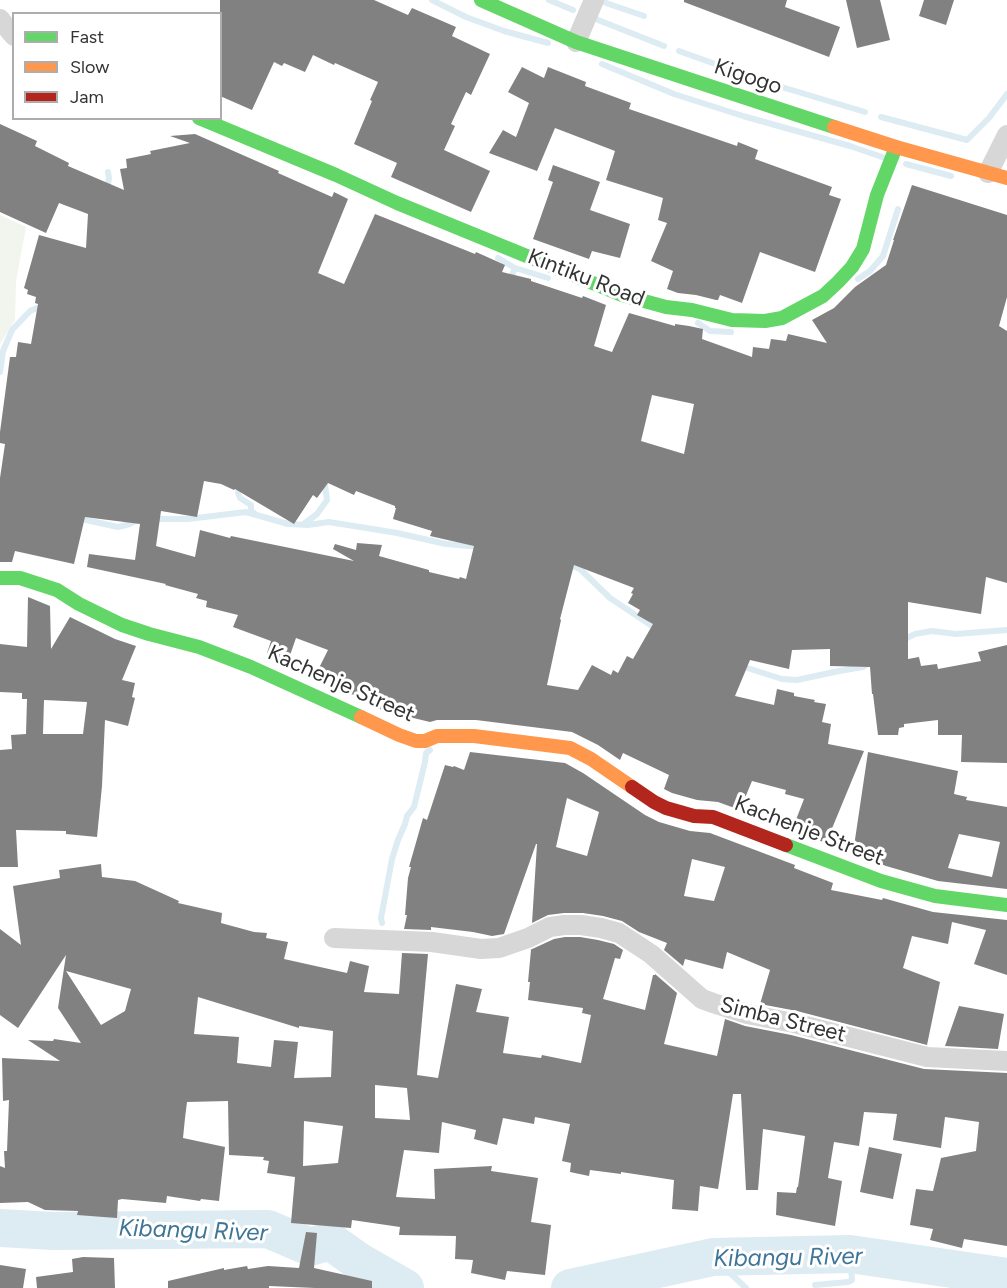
<!DOCTYPE html>
<style>
body{margin:0}
#map{position:relative;width:1007px;height:1288px;overflow:hidden;background:#fff;font-family:Figtree,sans-serif}
canvas{display:block}
.legend{position:absolute;left:12px;top:12px;width:210px;height:108px;box-sizing:border-box;background:#fff;border:2px solid #adadad;margin:0;padding:8px 10px;list-style:none;font-size:18px;color:#333}
.legend li{display:flex;align-items:center;gap:12px;height:30px}
.legend b{width:30px;border:2px solid #adadad}
</style>
<div id="map">
<canvas width="1007" height="1288"></canvas>
<ul class="legend">
<li><b style="height:8px;background:#63d668"></b>Fast</li>
<li><b style="height:8px;background:#ff974d"></b>Slow</li>
<li><b style="height:8px;background:#b3261e"></b>Jam</li>
</ul>
</div>
<script>
const ctx = document.querySelector('canvas').getContext('2d');
ctx.lineJoin = 'round';
function fill(path, color) { ctx.fillStyle = color; ctx.fill(path, 'evenodd'); }
const shape = rows => new Path2D(rows.map(r => 'M' + r).join(''));
function stroke(path, color, width, dash) { ctx.strokeStyle = color; ctx.lineWidth = width; ctx.lineCap = dash ? 'butt' : 'round'; ctx.setLineDash(dash || []); ctx.stroke(path); }
function write(font, color, halo, rows, align = 'center') {
  ctx.font = font + ' Figtree,sans-serif'; ctx.lineWidth = 6; ctx.setLineDash([]); ctx.textBaseline = 'middle'; ctx.strokeStyle = halo; ctx.fillStyle = color; for (const [text, x, y, turn = 0] of rows) {
    ctx.save(); ctx.translate(x, y); ctx.rotate((+turn || 0) * Math.PI / 180); ctx.textAlign = isNaN(turn) ? turn : align; if (halo) ctx.strokeText(text, 0, 0); ctx.fillText(text, 0, 0); ctx.restore();
  }
}
fill(shape([
 [0,215,26,227,16,281,15,320,0,344]
]), '#f1f5ed');
stroke(shape([
 [432,0,466,17,504,31,548,43],
 [549,0,573,10],
 [604,0,606,3,644,16],
 [593,18,664,46],
 [679,51,765,82,865,112],
 [602,64,674,94,743,116,850,146,885,158],
 [881,117,967,140,989,118,1007,94],
 [906,164,951,176],
 [107,189,109,178,108,172],
 [498,258,515,268],
 [858,279,870,271,883,256,898,209],
 [510,280,515,268,548,278],
 [698,323,710,331,731,332],
 [0,372,3,351,12,330,30,311,37,308,43,309],
 [241,484,238,493,240,498,251,505,251,511,254,513],
 [77,518,118,527,130,524,137,520],
 [153,519,188,519,246,512,288,524,308,525,329,522,397,533,446,544,480,547],
 [305,523,317,514,327,500,325,485,326,480],
 [568,564,580,569,610,598,658,630],
 [903,640,915,634,932,631,956,634,1007,630],
 [741,666,782,679,797,680,839,671,863,667,870,662],
 [382,923,381,918,392,859,398,840,405,824,407,816,414,807,425,762,426,753,430,750],
 [713,1257,746,1288],
 [815,1285,848,1282,852,1280,850,1254]
]), '#ddebf3', 6);
stroke(shape([
 [0,1228,53,1231,268,1229,310,1247,330,1241,358,1261,405,1288],
 [570,1288,713,1257,850,1254,1007,1277]
]), '#ddebf3', 38);
fill(shape([
 [220,0,374,0,408,15,412,8,456,27,452,36,490,54,471,95,466,92,451,124,455,126,444,150,490,171,471,212,391,177,397,163,354,144,372,101,370,100,378,82,335,63,334,65,313,55,305,72,284,63,282,66,274,62,252,110,220,96],
 [684,0,787,0,785,7,840,27,829,57,684,2],
 [846,0,880,0,890,40,857,48],
 [924,0,954,0,946,25,919,16],
 [522,67,544,78,548,67,586,82,585,86,631,103,629,109,737,146,738,142,758,150,755,159,832,187,829,195,841,199,815,272,760,252,742,303,720,295,718,300,716,300,696,295,678,293,667,289,673,271,651,261,667,223,658,220,663,198,606,180,615,151,555,128,537,171,489,153,503,130,516,137,529,103,508,92],
 [0,124,37,141,35,146,69,163,68,166,124,190,120,169,127,168,126,159,151,154,150,151,190,143,170,136,195,134,279,171,278,173,332,197,334,192,348,199,318,273,344,284,375,214,475,254,476,252,505,265,502,272,531,279,531,281,582,298,583,296,606,305,594,346,612,352,629,313,675,326,675,324,689,326,703,329,702,339,752,357,753,347,769,349,771,339,786,341,788,334,827,343,812,320,834,308,855,287,886,265,894,240,893,240,912,185,1007,215,1007,297,999,326,1007,331,1007,583,986,577,981,614,908,602,908,659,919,657,921,666,937,664,938,669,981,661,978,652,1007,645,1007,763,961,762,962,735,938,735,938,720,904,724,904,727,899,728,898,735,878,735,873,694,872,694,870,667,830,666,830,649,792,650,789,669,750,660,735,696,774,705,777,689,794,693,794,696,815,700,814,702,826,704,822,722,831,724,828,744,864,751,826,843,792,830,804,799,785,794,786,790,752,781,740,810,718,802,697,800,672,793,664,789,669,775,623,753,620,760,598,745,572,732,476,720,437,720,430,722,401,715,401,717,393,715,365,702,366,699,351,694,352,692,315,676,328,650,296,638,288,661,267,653,271,641,233,627,238,615,206,607,207,601,196,598,198,594,165,585,166,584,87,567,89,554,135,560,140,524,85,517,74,564,15,551,12,562,0,562,0,478,5,444,0,443,0,432,10,357,16,357,18,342,31,344,38,304,35,303,36,297,27,294,28,290,24,288,39,235,86,248,88,214,59,203,46,233,0,212],
 [652,395,694,404,684,454,641,441],
 [204,481,221,484,234,490,235,489,294,524,313,495,317,498,328,483,354,495,356,491,395,506,395,508,396,508,393,519,432,531,430,536,474,546,466,579,460,577,459,579,429,572,429,570,379,556,382,545,357,543,356,550,335,544,333,549,354,561,231,536,230,538,200,530,195,557,156,546,161,511,197,517],
 [574,565,634,588,631,593,633,594,628,603,640,610,637,615,653,624,633,659,627,656,618,673,613,670,611,675,592,665,578,690,547,685,561,620,560,619],
 [553,165,600,182,590,210,630,224,620,258,592,251,589,259,533,239,553,182,548,180],
 [28,597,50,606,51,649,70,617,115,639,136,646,122,680,135,683,132,697,135,698,128,726,105,720,102,786,97,837,66,834,66,831,16,830,18,867,0,867,0,750,12,749,11,735,26,734,27,699,22,699,22,693,0,692,0,644,27,647],
 [44,700,87,702,83,734,43,734],
 [470,752,565,763,583,773,645,815,659,822,690,831,710,833,795,865,794,868,833,883,831,890,882,900,883,898,933,912,1007,920,1007,975,974,964,986,930,952,922,948,944,912,936,903,968,940,982,927,1045,797,1011,760,1004,770,970,727,952,723,969,685,959,683,966,664,950,667,943,639,932,622,921,603,916,583,913,564,913,548,915,532,923,537,844,536,844,504,934,492,936,473,932,431,927,431,930,404,929,407,915,405,915,408,878,411,867,409,867,423,818,427,820,445,765,453,767,454,766,464,770],
 [567,798,599,812,587,856,556,847],
 [692,859,725,867,714,901,684,896],
 [868,752,958,771,954,794,967,797,966,800,1007,807,1007,889,938,881,886,866,853,853],
 [959,834,1000,842,992,877,948,868],
 [101,864,102,877,135,881,179,901,178,903,222,913,221,923,254,932,267,933,266,938,288,942,284,959,347,973,350,961,369,966,364,992,399,994,402,953,428,954,417,1075,438,1078,456,984,482,989,476,1012,509,1017,503,1053,541,1058,542,1055,581,1063,591,1015,582,1013,583,1008,528,1000,530,982,528,982,531,950,530,950,554,939,565,937,580,937,598,940,614,944,623,950,620,959,615,958,603,999,645,1010,653,975,655,975,655,974,677,993,664,1044,717,1056,725,1019,745,1026,791,1035,924,1069,1007,1073,1007,1246,964,1239,962,1248,930,1240,933,1229,910,1225,916,1189,933,1191,941,1158,976,1151,979,1122,945,1117,941,1148,893,1140,897,1114,864,1112,859,1146,834,1142,828,1178,842,1181,835,1226,776,1215,777,1192,796,1193,797,1187,798,1187,805,1136,763,1129,758,1190,746,1190,741,1094,733,1094,718,1189,700,1186,698,1211,672,1209,674,1180,621,1172,621,1174,590,1170,589,1176,570,1172,571,1163,562,1161,570,1124,535,1117,534,1124,503,1118,497,1145,474,1139,476,1130,442,1122,439,1153,404,1150,396,1197,435,1199,434,1169,492,1166,491,1171,538,1178,531,1222,551,1225,545,1275,507,1271,505,1280,471,1273,473,1260,455,1259,456,1236,399,1235,400,1227,352,1220,351,1228,291,1223,295,1177,267,1173,269,1161,263,1160,264,1157,229,1155,228,1101,187,1102,185,1118,183,1138,225,1147,219,1201,201,1199,200,1201,167,1196,166,1203,122,1199,118,1200,117,1218,77,1215,78,1211,45,1210,28,1202,0,1203,0,1166,5,1168,4,1151,7,1151,9,1100,3,1101,2,1058,60,1061,28,1040,53,1041,54,1039,81,1043,58,1008,66,955,18,1028,0,1015,0,929,21,945,13,886,60,878,59,870],
 [66,971,131,989,125,1011,101,1025],
 [198,997,299,1028,299,1026,333,1031,331,1077,294,1078,298,1042,274,1040,271,1067,237,1063,239,1037,194,1034],
 [375,1085,407,1088,410,1120,375,1118],
 [304,1121,343,1126,338,1163,303,1166],
 [959,1006,1004,1014,998,1049,945,1046],
 [869,1147,902,1154,893,1199,860,1192],
 [306,1232,317,1233,314,1268,372,1281,372,1288,315,1288,269,1286,269,1288,168,1288,168,1281,224,1268,224,1270,247,1266,248,1269,268,1266,299,1268],
 [83,1257,114,1258,115,1288,37,1288,36,1277,73,1272,72,1259],
 [0,1265,26,1269,23,1288,0,1288]
]), '#818181');
stroke(shape([
 [0,19,14,36],
 [576,42,594,0],
 [988,173,1007,135],
 [334,938,432,942,481,949,499,948,528,938,550,927,564,925,581,925,601,928,619,933,651,954,702,999,713,1003,747,1014,794,1023,927,1057,1007,1061]
]), '#d7d7d7', 20);
stroke(shape([
 [481,0,576,42,834,127],
 [199,118,336,175,397,203,622,295,666,307,692,310,732,320,765,321,782,318,823,296,838,282,852,267,863,249,877,195,896,147],
 [0,578,20,578,57,590,79,604,122,625,149,634,199,647,251,667,361,717],
 [786,845,881,881,935,896,1007,905]
]), '#63d668', 14);
stroke(shape([
 [834,127,896,147,1007,178],
 [361,717,399,735,416,741,425,741,437,736,474,736,570,748,591,759,632,787]
]), '#ff974d', 14);
stroke(shape([
 [632,787,654,802,666,808,694,816,713,817,786,845]
]), '#b3261e', 14);
write('22px', '#333', '#fff', [
 ["Kigogo",748,77,18],
 ["Kintiku Road",586,278,21],
 ["Kachenje Street",341,684,24],
 ["Kachenje Street",809,831,21],
 ["Simba Street",783,1020,14]
]);
write('italic 24px', '#3f7597', '#fff', [
 ["Kibangu River",193,1231,2],
 ["Kibangu River",788,1258,-1]
]);
</script>
